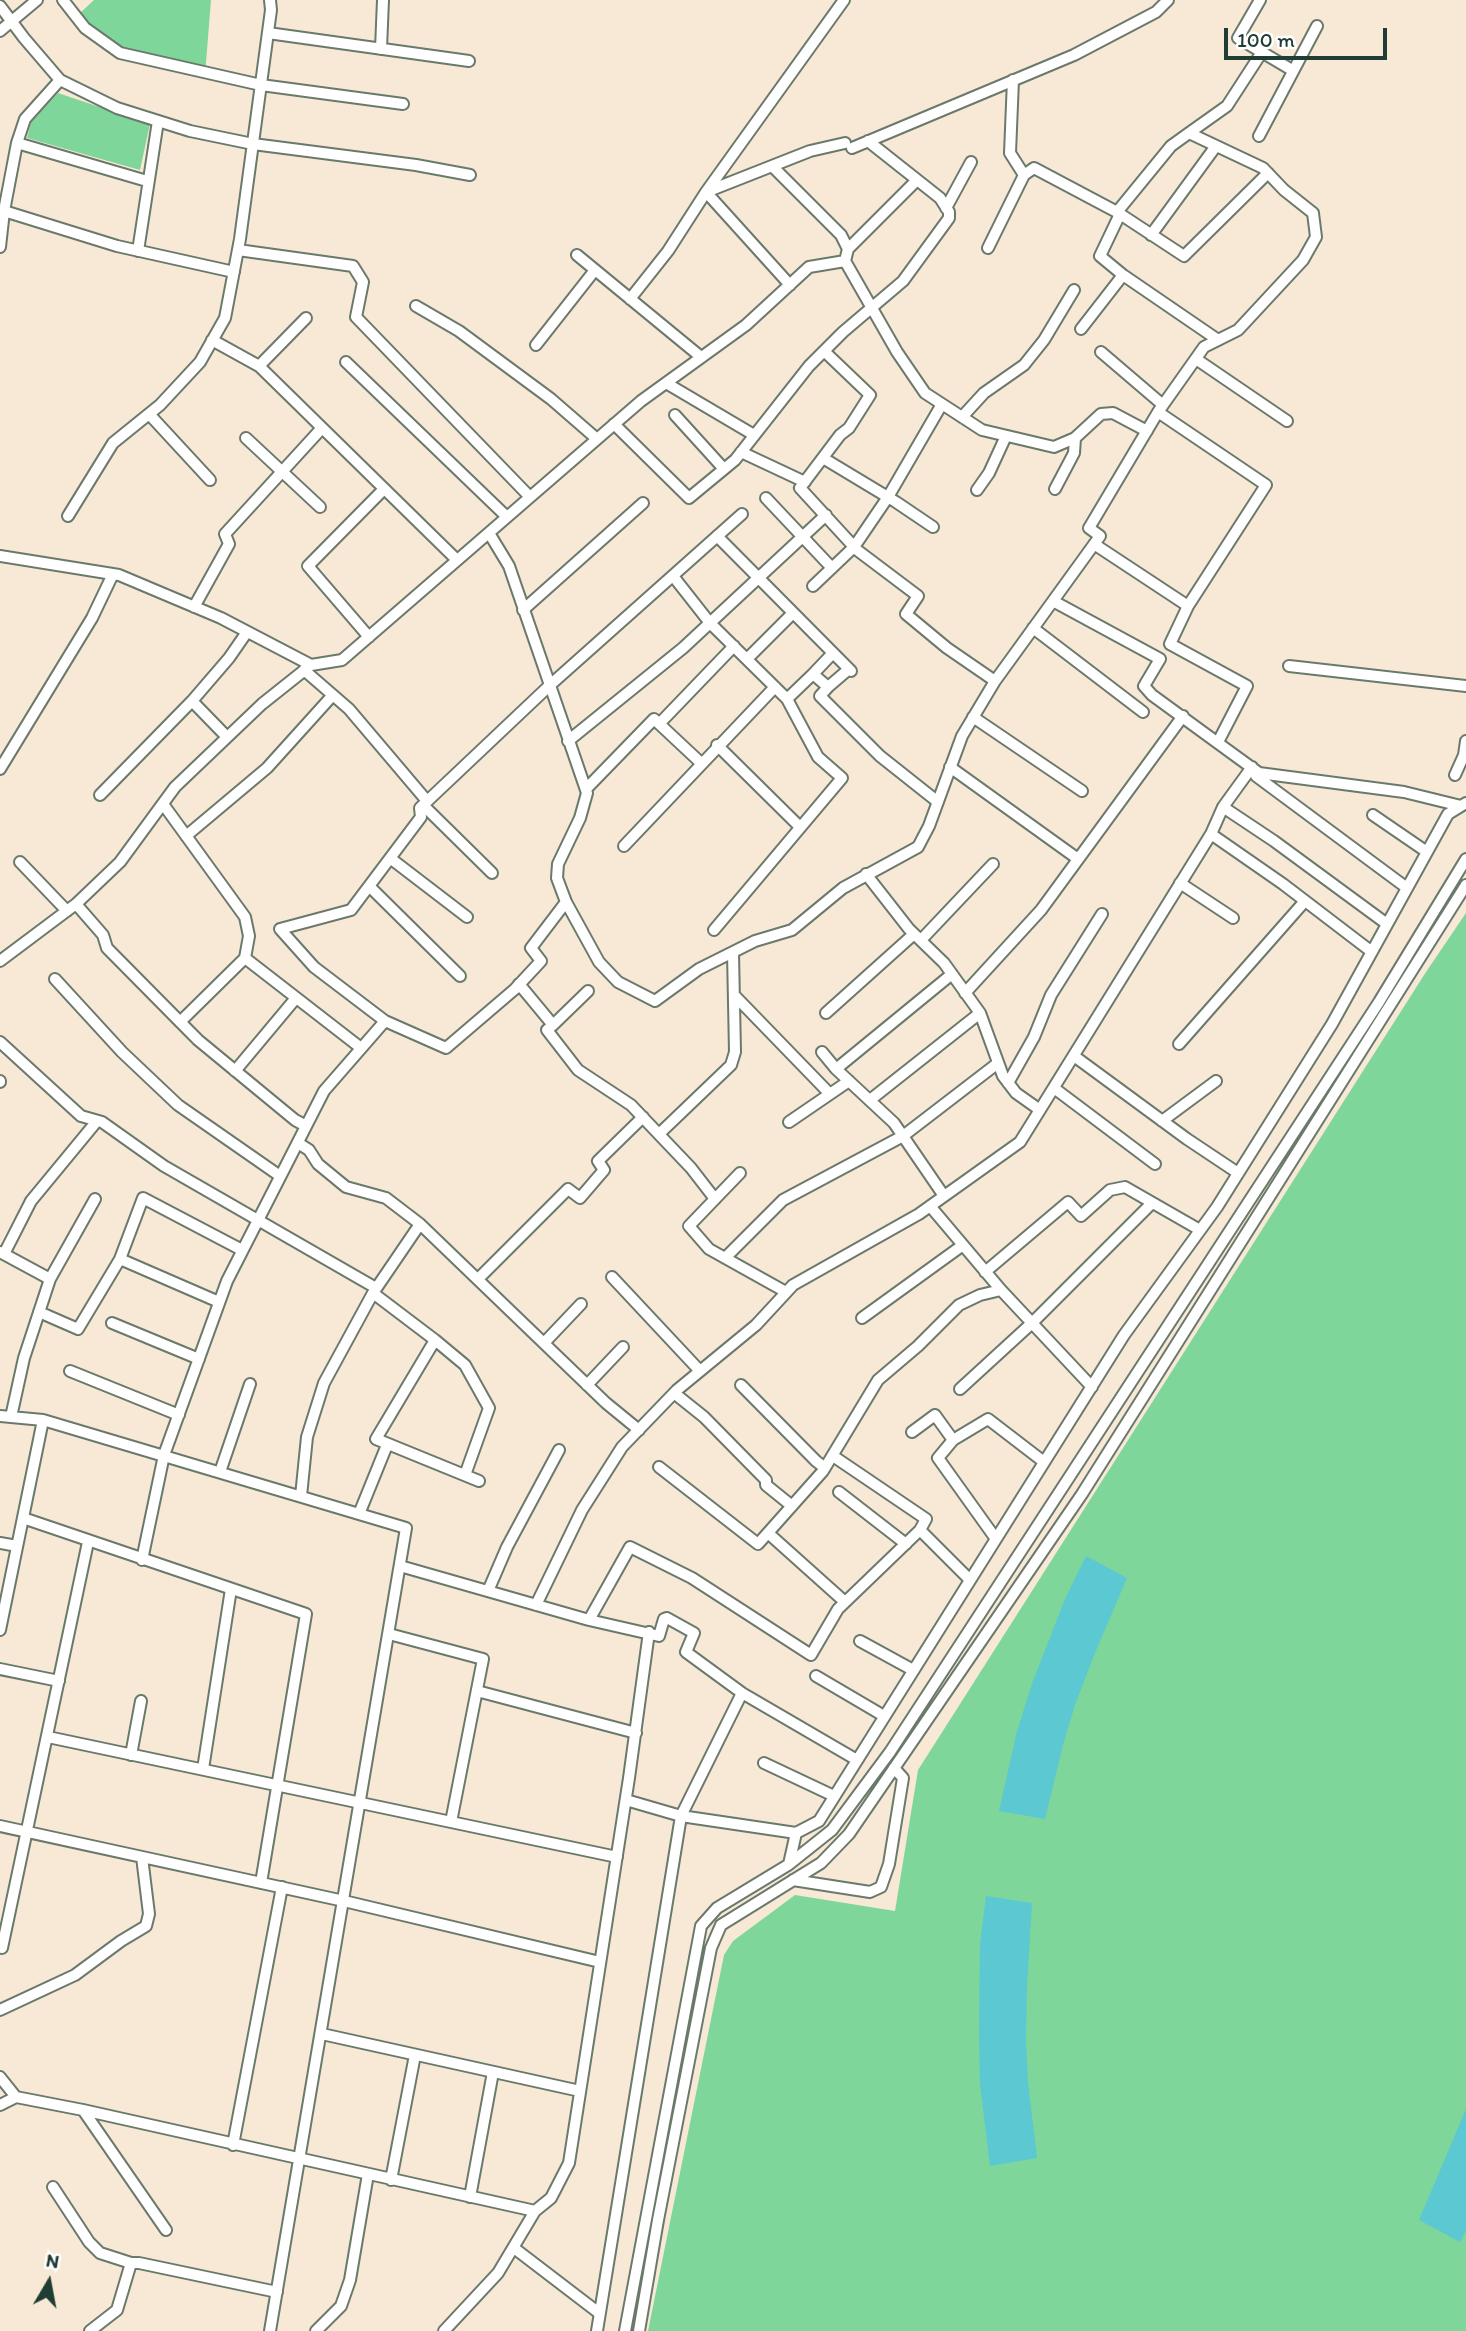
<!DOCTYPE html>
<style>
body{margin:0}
#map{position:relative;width:1466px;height:2331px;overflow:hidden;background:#f7e9d5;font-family:Itim,sans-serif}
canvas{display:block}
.north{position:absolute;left:14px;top:2247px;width:70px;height:70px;-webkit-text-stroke:5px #fff;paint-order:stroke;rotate:10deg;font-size:19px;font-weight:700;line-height:28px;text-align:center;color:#1f3d34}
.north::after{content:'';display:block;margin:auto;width:24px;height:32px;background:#1f3d34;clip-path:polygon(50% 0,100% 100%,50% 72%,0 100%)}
.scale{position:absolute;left:1224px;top:28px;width:163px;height:32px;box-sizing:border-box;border:4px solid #1f3d34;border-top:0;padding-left:9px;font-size:21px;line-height:24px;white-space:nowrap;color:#1f3d34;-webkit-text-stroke:5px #fff;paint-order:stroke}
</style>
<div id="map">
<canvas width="1466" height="2331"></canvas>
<div class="north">N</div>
<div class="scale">100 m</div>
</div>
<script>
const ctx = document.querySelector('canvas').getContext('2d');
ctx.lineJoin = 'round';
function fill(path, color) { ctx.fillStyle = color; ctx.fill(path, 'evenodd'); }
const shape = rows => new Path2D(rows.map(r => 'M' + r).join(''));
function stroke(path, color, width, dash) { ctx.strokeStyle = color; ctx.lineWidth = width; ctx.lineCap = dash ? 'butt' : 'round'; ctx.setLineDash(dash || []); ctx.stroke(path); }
fill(shape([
 [94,0,211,0,205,75,104,43,79,14],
 [58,93,150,124,140,170,27,138,31,122],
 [1466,913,1466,2331,648,2331,724,1955,733,1941,795,1895,895,1911,918,1770,1426,972]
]), '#7fd69b');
fill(shape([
 [1086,1556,1127,1578,1095,1653,1075,1705,1063,1745,1045,1819,999,1811,1017,1731,1033,1681,1065,1599],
 [986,1896,1032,1903,1027,1985,1026,2041,1028,2082,1037,2158,990,2166,980,2084,979,2032,980,1944],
 [1466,2109,1466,2231,1460,2242,1419,2220]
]), '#5bc8d2');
const minor = shape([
 [63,0,85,28,120,53,261,85,403,104],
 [1260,0,1238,38,1292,70],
 [0,6,24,38,60,80,117,108,190,131,253,144,416,165,470,175],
 [0,31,37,0],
 [268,33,469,61],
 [381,49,383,0],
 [1259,136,1317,26],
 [17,143,147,181],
 [852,148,1074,55,1156,12,1168,0],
 [773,167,841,235,848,249,845,261,897,352,925,393,982,430,1054,447,1075,438,1101,414,1113,413,1147,431],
 [1024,175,1034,168,1117,212,1184,256,1268,173],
 [946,208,971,162],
 [4,211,117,246,234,272],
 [1117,212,1171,146,1189,133],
 [1120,214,1100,256,1123,275],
 [1151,235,1216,146],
 [0,247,4,211,17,143,25,119,60,80],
 [988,248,1024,175,1010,153,1013,80],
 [848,249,917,180],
 [238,250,353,266,363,282,356,317,530,497],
 [138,251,158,121],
 [577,255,701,357],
 [790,285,706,192,810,151,845,143],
 [630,299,668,251,706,192,844,0],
 [416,306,459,331,551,399,597,439],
 [1081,329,1123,275,1218,340],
 [212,340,259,366,457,560],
 [536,345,595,270],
 [824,351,870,395,849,428,840,435,800,488,857,550,918,596,906,614,947,648,995,681],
 [1101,352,1163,405],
 [1196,359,1287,421],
 [346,362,507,517],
 [259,366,306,318],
 [666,383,754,435],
 [1158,412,1266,485,1188,606,1170,644,1247,686,1218,742],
 [149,414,210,480],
 [675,415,724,469],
 [962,417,984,393,1024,365,1044,340,1074,290],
 [614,424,689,498,735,460,809,366,843,332,903,281,949,218,949,212,940,198,868,141],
 [246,438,320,507],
 [741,452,805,482],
 [823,458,896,502,933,527],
 [1055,489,1074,453,1075,438],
 [977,490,989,473,1006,436],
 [766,498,832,568],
 [68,516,113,443,160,405,200,362,225,318,240,239,271,10,270,0],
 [489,533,509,566,587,793,580,818,558,864,557,878,566,902,599,962,618,982,655,1001,699,969,755,941,792,930,843,888,918,847,929,826,962,736,995,681,1100,536,1089,528,1158,412,1204,347,1238,330,1303,260,1316,237,1313,213,1284,190,1263,168,1189,133,1227,106,1262,52],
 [717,536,851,671],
 [1094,544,1188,606],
 [0,556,119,575,221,618,311,665],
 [673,576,710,623,787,699,818,757,842,778,714,930],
 [813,586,854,547,888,497,942,404],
 [1053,601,1160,659,1144,686,1152,695,1259,773,1404,792,1461,806],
 [194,607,229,544,225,534,322,428],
 [523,610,643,503],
 [1033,628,1143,712],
 [369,637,308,566,384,489],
 [747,659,793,613],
 [1289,666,1466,686],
 [304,670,349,709,427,801],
 [813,674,833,653],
 [828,687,849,669],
 [787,699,813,674,828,687,820,696,880,756,938,802],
 [192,701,227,737],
 [973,717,1082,791],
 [659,724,734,646],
 [568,741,683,648,826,515],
 [717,745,800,827],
 [950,767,1078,859],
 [0,769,92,618,113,574],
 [1256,771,1256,776,1407,888],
 [1455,775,1464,755,1466,741],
 [586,789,654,719,701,763],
 [100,795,192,701,229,658,247,632],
 [163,804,245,917,249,936,245,958,361,1048],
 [423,805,492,873],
 [1223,807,1274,841,1387,924],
 [1373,815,1427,852],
 [1211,834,1283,884,1372,952],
 [186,836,267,768,332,696],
 [624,846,775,687],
 [390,858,467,917],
 [20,862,67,911],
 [866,874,909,929,944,963,980,1013,1003,1076,1016,1093,1040,1110],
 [1180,883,1233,918],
 [369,886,460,976],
 [566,902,531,948,541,961,515,989,446,1048,385,1021,314,967,280,929,351,910,421,817,420,808,549,686,742,514],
 [76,904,103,935,107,948,198,1040,295,1120,306,1126],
 [921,940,993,864],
 [0,961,76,904,120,862,175,787,262,704,311,665,342,660,641,401,746,325,809,267,845,261],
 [55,979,122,1052,178,1105,280,1176],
 [519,984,553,1025,547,1030,578,1070,631,1105,691,1168,715,1199],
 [965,993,1041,910,1183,716],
 [735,996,830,1094],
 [826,1013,914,934],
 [180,1022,245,958],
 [553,1025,588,991],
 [0,1042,81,1116,102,1122,164,1166,376,1288],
 [1179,1044,1305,901],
 [822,1052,836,1069,894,1123,944,1196],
 [1074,1056,1187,1139,1238,1173],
 [836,1069,952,974],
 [235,1071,296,998],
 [0,1082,0,1081],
 [1008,1083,1034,1037,1051,995,1102,914],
 [1054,1088,1155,1164],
 [870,1100,980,1013],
 [1162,1121,1216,1081],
 [789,1122,849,1081],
 [659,1134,731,1065,735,1052,733,953],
 [298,1143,309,1150,318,1164,346,1187,386,1198,420,1224,606,1403,639,1430],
 [740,1173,689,1226,709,1249,786,1292],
 [930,1206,1001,1290,1092,1387],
 [0,1252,50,1279],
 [4,1254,31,1201,97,1121],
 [725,1258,783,1200,903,1136,998,1063],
 [120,1259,219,1302],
 [985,1272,1068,1202,1081,1216,1110,1190,1125,1187,1200,1230],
 [612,1277,700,1371],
 [478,1279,568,1189,580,1198,604,1170,598,1161,643,1117],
 [373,1293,435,1340,465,1365,489,1408,465,1475],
 [39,1312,78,1329,120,1259,143,1198,242,1250],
 [862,1318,963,1245],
 [112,1323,199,1359],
 [435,1340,376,1439,479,1481],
 [544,1343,581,1304],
 [70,1371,179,1415],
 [587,1385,623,1347],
 [741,1385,816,1461,825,1468],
 [960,1389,1032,1323,1152,1203],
 [674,1393,704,1417,766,1480,766,1485,792,1506],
 [0,1416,43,1420,406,1528,270,2331],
 [11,1417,24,1358,50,1279,95,1199],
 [912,1432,935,1415,953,1440,988,1419,1044,1462],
 [953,1440,938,1458,996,1539],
 [833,1456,926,1519,920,1530,970,1580],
 [659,1467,758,1544,823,1471,878,1380,918,1346,959,1305,980,1295,1001,1290],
 [220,1472,250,1384],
 [839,1492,906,1544],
 [301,1496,307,1437,324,1383,373,1293,420,1224],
 [359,1514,387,1445],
 [23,1518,306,1614,261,1883],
 [768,1533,845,1602],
 [0,1543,17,1546],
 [142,1560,164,1455,227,1281,324,1091,385,1021],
 [400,1566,589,1620,659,1636,664,1619,667,1618,694,1633,686,1652,742,1693,857,1760],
 [488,1591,507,1547,559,1450],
 [536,1605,582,1510,622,1447,677,1390,756,1325,793,1285,919,1214,1020,1142,1211,834,1223,807,1252,767],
 [589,1620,630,1547,692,1578,811,1655,838,1609,920,1530],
 [0,1630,43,1420],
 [389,1634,483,1659,451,1822],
 [860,1641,913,1670],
 [0,1669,59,1681],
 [816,1676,884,1716],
 [477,1691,636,1733],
 [48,1737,617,1857],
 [131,1755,141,1701],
 [764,1763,834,1796],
 [203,1769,231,1589],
 [626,1800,681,1816,796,1833,819,1821,1124,1335,1217,1207,1332,1024,1448,814,1466,803],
 [0,1826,344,1901,600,1962],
 [789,1864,796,1833],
 [793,1880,870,1892,881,1887,889,1864,903,1778,894,1768],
 [2,1948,88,1542],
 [0,2010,75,1975,121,1941,146,1926,149,1914,142,1857],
 [322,2034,580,2091],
 [0,2077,16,2097],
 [0,2105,16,2097,83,2110,535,2211],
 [83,2110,166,2230],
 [233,2145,282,1887],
 [391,2180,415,2055],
 [53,2187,89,2242,100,2253,131,2263,139,2263,277,2292],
 [470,2197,493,2072],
 [514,2248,599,2313],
 [90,2331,117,2310,131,2263],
 [316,2331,341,2306,350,2280,368,2174],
 [444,2331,498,2273,535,2211,551,2198,569,2163,629,1778,649,1632],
 [597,2331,681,1816,742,1693],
 [625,2331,701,1926,717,1908,788,1865,832,1830,890,1752,1379,1002,1466,859],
 [639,2331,658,2220,711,1948,721,1925,821,1863,849,1834,1082,1494,1466,885]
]);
stroke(minor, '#6b796c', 14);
stroke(minor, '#fff', 10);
</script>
